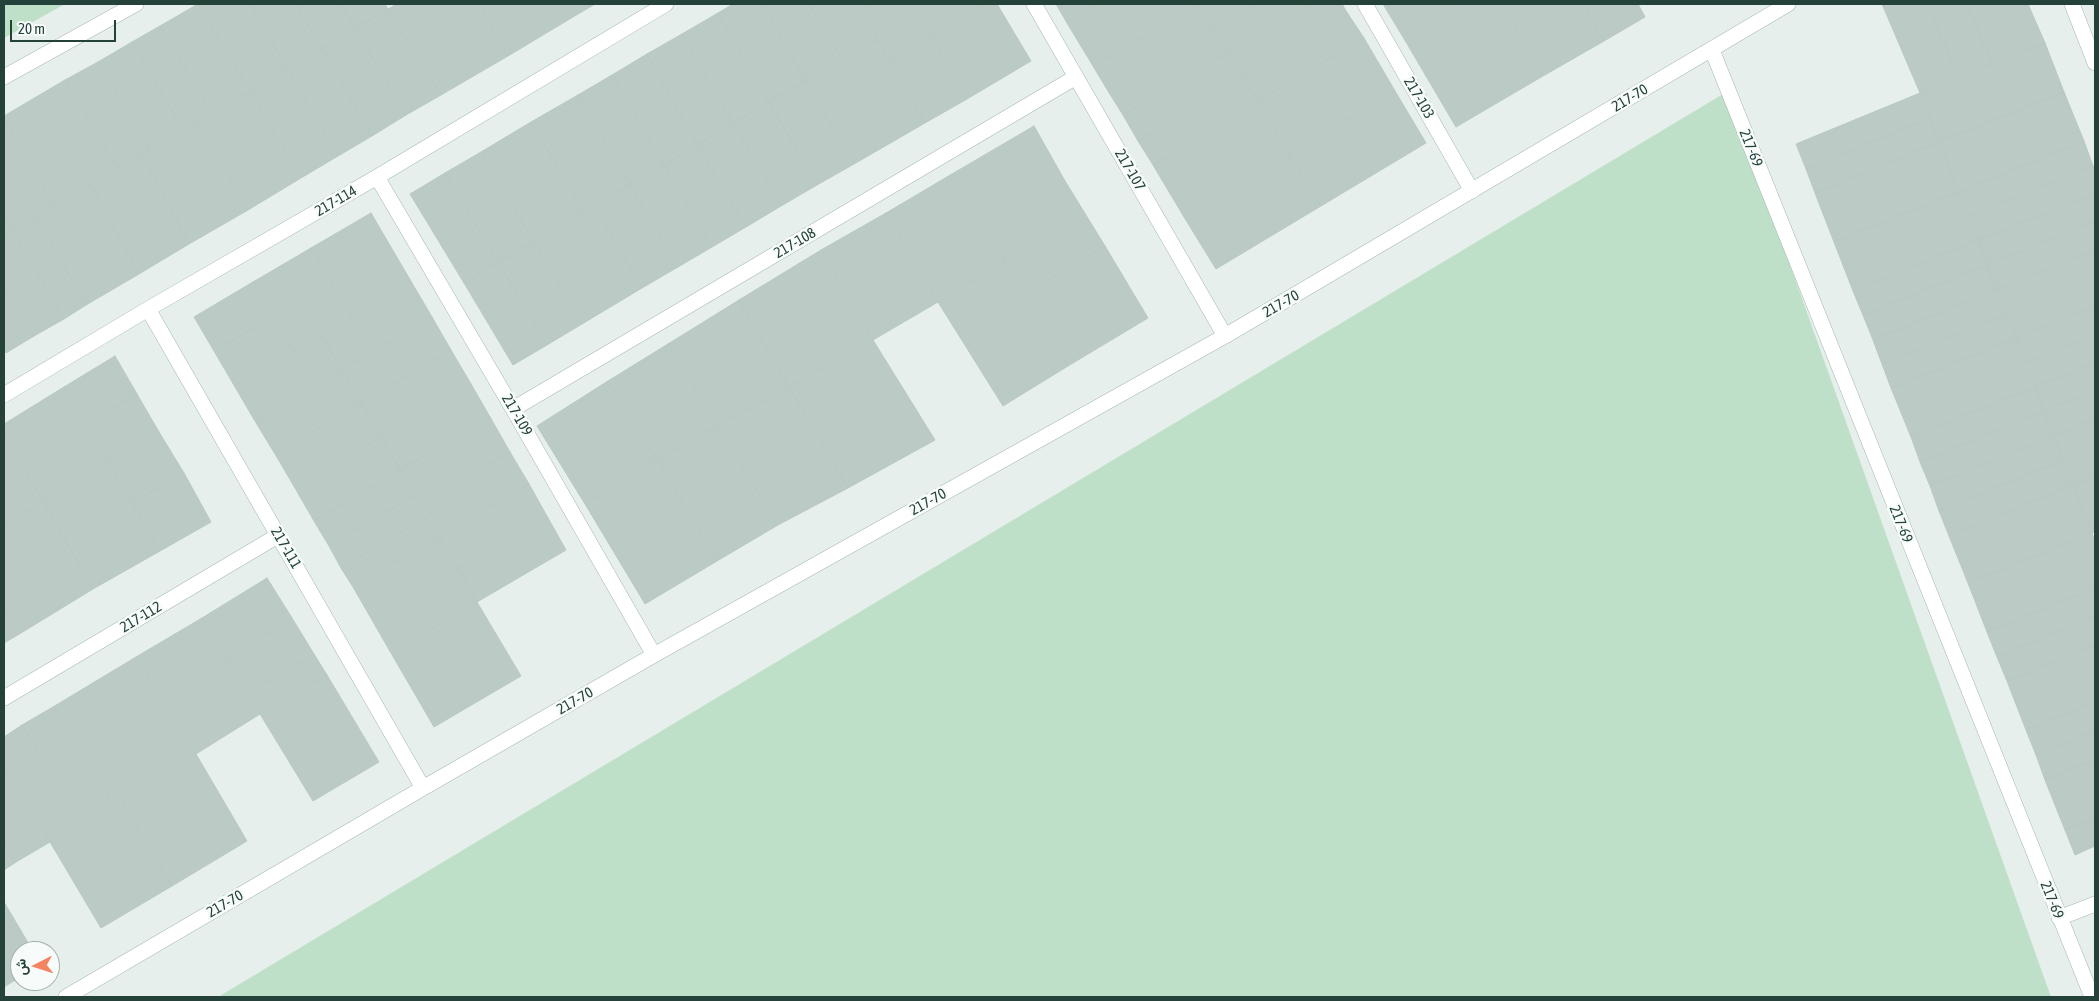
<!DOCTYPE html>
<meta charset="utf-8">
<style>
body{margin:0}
#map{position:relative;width:2099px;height:1001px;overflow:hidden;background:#e6efeb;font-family:"Asap Condensed",Vazirmatn,sans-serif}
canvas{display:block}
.frame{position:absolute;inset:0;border:5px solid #24423a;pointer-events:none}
.north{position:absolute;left:10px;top:941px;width:50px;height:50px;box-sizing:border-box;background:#f7fbf9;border:1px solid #a3b1ad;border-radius:50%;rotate:265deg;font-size:14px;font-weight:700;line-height:20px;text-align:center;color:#24423a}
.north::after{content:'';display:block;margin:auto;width:18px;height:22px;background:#f4845f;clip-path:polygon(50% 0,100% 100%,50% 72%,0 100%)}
.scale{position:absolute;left:10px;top:20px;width:106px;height:22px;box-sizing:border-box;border:2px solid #24423a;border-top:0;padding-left:6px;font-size:15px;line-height:18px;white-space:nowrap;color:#24423a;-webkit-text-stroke:4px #f7fbf9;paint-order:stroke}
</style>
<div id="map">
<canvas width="2099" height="1001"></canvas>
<div class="frame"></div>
<div class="north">ش</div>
<div class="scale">20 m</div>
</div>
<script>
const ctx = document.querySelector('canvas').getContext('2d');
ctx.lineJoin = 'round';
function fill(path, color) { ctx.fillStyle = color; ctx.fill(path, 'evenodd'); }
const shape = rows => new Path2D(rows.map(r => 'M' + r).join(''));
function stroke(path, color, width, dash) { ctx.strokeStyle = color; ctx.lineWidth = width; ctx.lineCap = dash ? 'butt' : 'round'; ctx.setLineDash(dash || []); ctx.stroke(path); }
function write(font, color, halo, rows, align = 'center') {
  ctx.font = font + ' "Asap Condensed",sans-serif'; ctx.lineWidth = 5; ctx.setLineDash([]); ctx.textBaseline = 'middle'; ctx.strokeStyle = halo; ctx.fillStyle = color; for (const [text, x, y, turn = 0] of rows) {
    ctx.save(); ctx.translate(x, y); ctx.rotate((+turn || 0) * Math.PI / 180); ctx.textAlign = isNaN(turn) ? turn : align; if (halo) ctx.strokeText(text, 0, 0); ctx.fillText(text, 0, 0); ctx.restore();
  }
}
fill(shape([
 [4,4,65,4,4,38],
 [1728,91,2051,997,218,997]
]), '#bfe0c8');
const building = shape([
 [198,4,250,91,212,113,160,26,198,4],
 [198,4,250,4,287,68,250,91,198,4],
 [250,4,295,4,322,48,287,68,250,4],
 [295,4,341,4,355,28,322,48,295,4],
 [341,4,385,4,388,9,355,28,341,4],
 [397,4,479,4,508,56,441,95,388,9,397,4],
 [479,4,566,4,573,17,508,56,479,4],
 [566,4,595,4,573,17,566,4],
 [733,4,763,4,805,81,769,102,718,13,733,4],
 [763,4,809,4,842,59,805,81,763,4],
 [809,4,856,4,877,39,842,59,809,4],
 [856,4,873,4,861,11,856,4],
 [873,4,984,4,889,60,861,11,873,4],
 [984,4,997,4,1031,61,967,99,930,36,984,4],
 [1056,4,1100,4,1067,23,1056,4],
 [1100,4,1198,4,1093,66,1067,23,1100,4],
 [1198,4,1213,28,1108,91,1093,66,1198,4],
 [1199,4,1254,4,1213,28,1199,4],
 [1254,4,1310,4,1228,53,1213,28,1254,4],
 [1310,4,1342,4,1348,14,1243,77,1228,53,1310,4],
 [1383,4,1443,4,1448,11,1403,37,1383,4],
 [1443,4,1461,4,1448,11,1443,4],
 [1461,4,1502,4,1543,76,1456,127,1403,37,1461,4],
 [1502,4,1583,4,1604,41,1543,76,1502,4],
 [1583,4,1638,4,1645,17,1604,41,1583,4],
 [1882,4,1927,4,1959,78,1920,93,1882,4],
 [1927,4,1967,4,1992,64,1959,78,1927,4],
 [1967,4,2028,4,2045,43,1992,64,1967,4],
 [388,9,441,95,406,115,355,28,388,9],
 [718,13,769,102,733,123,682,34,718,13],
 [1348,14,1364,38,1258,101,1243,77,1348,14],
 [160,26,212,113,183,130,132,42,160,26],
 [355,28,406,115,372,136,322,48,355,28],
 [1213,28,1228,53,1123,115,1108,91,1213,28],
 [682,34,733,123,697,145,647,54,682,34],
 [930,36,967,99,925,123,889,60,930,36],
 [1364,38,1395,91,1289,154,1258,101,1364,38],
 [877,39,925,123,854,164,805,81,877,39],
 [132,42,183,130,149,150,98,62,132,42],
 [2045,43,2064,92,1939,142,1920,93,2045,43],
 [322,48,372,136,338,156,287,68,322,48],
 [1228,53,1243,77,1138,141,1123,115,1228,53],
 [647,54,697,145,664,165,612,75,647,54],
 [98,62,149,150,117,168,65,80,98,62],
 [287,68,338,156,301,178,250,91,287,68],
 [612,75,664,165,630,185,578,95,612,75],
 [1243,77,1258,101,1153,165,1138,141,1243,77],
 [65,80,117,168,54,205,4,119,4,116,65,80],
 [805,81,854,164,817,185,769,102,805,81],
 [250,91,301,178,248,210,196,122,250,91],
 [1395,91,1426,143,1321,206,1289,154,1395,91],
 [2064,92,2084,141,1959,192,1939,142,2064,92],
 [1920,93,1930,118,1806,169,1796,144,1920,93],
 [578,95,630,185,584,212,531,122,578,95],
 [1258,101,1289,154,1184,217,1153,165,1258,101],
 [769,102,817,185,781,206,733,123,769,102],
 [1930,118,1939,142,1815,193,1806,169,1930,118],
 [4,119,54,205,12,230,4,216,4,119],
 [196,122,248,210,189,244,142,154,196,122],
 [531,122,584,212,534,242,481,152,531,122],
 [733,123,781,206,746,227,697,145,733,123],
 [1034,126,1065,181,985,230,952,174,1034,126],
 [2084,141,2093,166,1968,216,1959,192,2084,141],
 [1939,142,1959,192,1834,242,1815,193,1939,142],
 [697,145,746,227,712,247,664,165,697,145],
 [481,152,534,242,498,262,445,173,481,152],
 [142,154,189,244,139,274,90,184,142,154],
 [1289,154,1321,206,1216,269,1184,217,1289,154],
 [664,165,712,247,678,267,630,185,664,165],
 [2093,166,2095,171,2095,194,1978,240,1968,216,2093,166],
 [445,173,498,262,464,283,410,194,445,173],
 [952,174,1005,262,938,302,886,213,952,174],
 [1065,181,1105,246,1025,294,985,230,1065,181],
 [90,184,139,274,86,305,36,216,90,184],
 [630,185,678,267,642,288,594,206,630,185],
 [1959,192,1978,240,1853,291,1834,242,1959,192],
 [2095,194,2095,221,1987,265,1978,240,2095,194],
 [594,206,642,288,582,324,534,242,594,206],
 [371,213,412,283,352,318,311,248,371,213],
 [886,213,938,302,873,340,821,250,886,213],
 [4,216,12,230,4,235,4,216],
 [36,216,86,305,64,319,12,230,36,216],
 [2095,221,2095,250,1997,289,1987,265,2095,221],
 [12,230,64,319,34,336,4,286,4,235,12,230],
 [1978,240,1987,265,1863,315,1853,291,1978,240],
 [534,242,582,324,547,345,498,262,534,242],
 [1105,246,1148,318,1068,366,1025,294,1105,246],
 [311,248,352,318,294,353,253,282,311,248],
 [821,250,873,340,789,387,739,300,821,250],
 [2095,250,2095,306,2016,338,1997,289,2095,250],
 [498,262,547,345,513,365,464,283,498,262],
 [1005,262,1068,366,1003,406,938,302,1005,262],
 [1987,265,1997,289,1873,340,1863,315,1987,265],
 [253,282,273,317,214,351,194,317,253,282],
 [412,283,432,317,342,370,322,336,412,283],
 [4,286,34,336,6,353,4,349,4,286],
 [1997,289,2007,314,1882,364,1873,340,1997,289],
 [739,300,789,387,717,426,668,344,739,300],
 [2095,306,2095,334,2025,363,2016,338,2095,306],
 [2007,314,2016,338,1891,388,1882,364,2007,314],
 [273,317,294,353,235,387,214,351,273,317],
 [432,317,451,350,361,403,342,370,432,317],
 [2095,334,2095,363,2035,387,2025,363,2095,334],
 [322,336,342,370,255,421,235,387,322,336],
 [2016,338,2035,387,1911,437,1891,388,2016,338],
 [873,340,935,440,848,488,789,387,873,340],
 [668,344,717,426,657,459,608,381,668,344],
 [451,350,471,384,381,437,361,403,451,350],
 [115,356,137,394,86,424,64,387,115,356],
 [2095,363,2095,390,2044,411,2035,387,2095,363],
 [342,370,361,403,275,454,255,421,342,370],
 [608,381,657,459,585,504,537,426,608,381],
 [471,384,490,417,400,470,381,437,471,384],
 [64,387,108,462,43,501,4,435,4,424,64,387],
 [789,387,848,488,778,525,717,426,789,387],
 [2035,387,2044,411,1920,462,1911,437,2035,387],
 [2095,390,2095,419,2054,436,2044,411,2095,390],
 [137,394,159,432,108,462,86,424,137,394],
 [361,403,381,437,295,488,275,454,361,403],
 [2044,411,2054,436,1930,486,1920,462,2044,411],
 [490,417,510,452,420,504,400,470,490,417],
 [2095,419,2095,476,2073,485,2054,436,2095,419],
 [717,426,778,525,717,561,657,459,717,426],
 [159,432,184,473,132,503,108,462,159,432],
 [4,435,43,501,4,525,4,435],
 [2054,436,2063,460,1939,511,1930,486,2054,436],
 [381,437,400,470,314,521,295,488,381,437],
 [510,452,529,484,439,537,420,504,510,452],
 [657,459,717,561,645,604,585,504,657,459],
 [2063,460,2073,485,1949,536,1939,511,2063,460],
 [108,462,160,551,93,589,43,501,108,462],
 [400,470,415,495,329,546,314,521,400,470],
 [184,473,211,522,160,551,132,503,184,473],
 [2095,476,2095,532,2092,533,2073,485,2095,476],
 [529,484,548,518,459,569,439,537,529,484],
 [2073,485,2092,533,1968,583,1949,536,2073,485],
 [415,495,428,516,341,568,329,546,415,495],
 [43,501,93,589,21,633,4,605,4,525,43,501],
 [428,516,439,537,353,587,341,568,428,516],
 [548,518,566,550,477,602,459,569,548,518],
 [2092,533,2095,541,2095,588,1987,632,1968,583,2092,533],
 [439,537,459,569,372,620,353,587,439,537],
 [459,569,477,602,391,653,372,620,459,569],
 [267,578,292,618,227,659,202,618,267,578],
 [2095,588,2095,616,1997,657,1987,632,2095,588],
 [477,602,521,676,434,727,391,653,477,602],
 [4,605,21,633,4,643,4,605],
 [2095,616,2095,645,2007,681,1997,657,2095,616],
 [202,618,260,714,196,754,136,657,202,618],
 [292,618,314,654,248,693,227,659,292,618],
 [2095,645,2095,702,2026,730,2007,681,2095,645],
 [314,654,327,675,260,714,248,693,314,654],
 [136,657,196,754,113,804,53,707,136,657],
 [327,675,379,762,313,801,260,714,327,675],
 [2095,702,2095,731,2036,755,2026,730,2095,702],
 [53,707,113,804,82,823,22,725,53,707],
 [22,725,82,823,50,842,4,766,4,737,22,725],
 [2095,731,2095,759,2045,780,2036,755,2095,731],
 [196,754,247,841,172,886,121,799,196,754],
 [2095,759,2095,818,2065,830,2045,780,2095,759],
 [4,766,50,842,16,862,4,843,4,766],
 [121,799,172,886,101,928,50,842,121,799],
 [2095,818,2095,846,2075,855,2065,830,2095,818],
 [4,843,16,862,4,870,4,843],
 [4,902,33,951,20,951,20,977,4,987,4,902]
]);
fill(building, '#bbcac4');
stroke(building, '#b8c9c2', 1);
const minor = shape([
 [1034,4,1225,336],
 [1365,4,1472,191],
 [2072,4,2095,63],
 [1712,50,2092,997],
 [4,77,136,4],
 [377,177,513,409,654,655],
 [148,309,423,788],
 [4,395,148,309,377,177,666,4],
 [513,409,1076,77],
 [4,698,279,535],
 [2059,918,2095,904],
 [66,997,423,788,654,655,1225,336,1788,4]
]);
stroke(minor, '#a8b8b2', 16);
stroke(minor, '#fff', 15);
write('15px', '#24423a', '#f7fbf9', [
 ["217-103",1419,98,60],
 ["217-70",1630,98,-31],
 ["217-69",1751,148,68],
 ["217-107",1130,170,60],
 ["217-114",336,201,-30],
 ["217-108",795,243,-30],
 ["217-70",1281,304,-30],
 ["217-109",517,415,60],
 ["217-70",928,502,-29],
 ["217-69",1901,524,68],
 ["217-111",286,548,60],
 ["217-112",141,617,-31],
 ["217-70",575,701,-30],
 ["217-69",2052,900,68],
 ["217-70",225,904,-30]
]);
</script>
